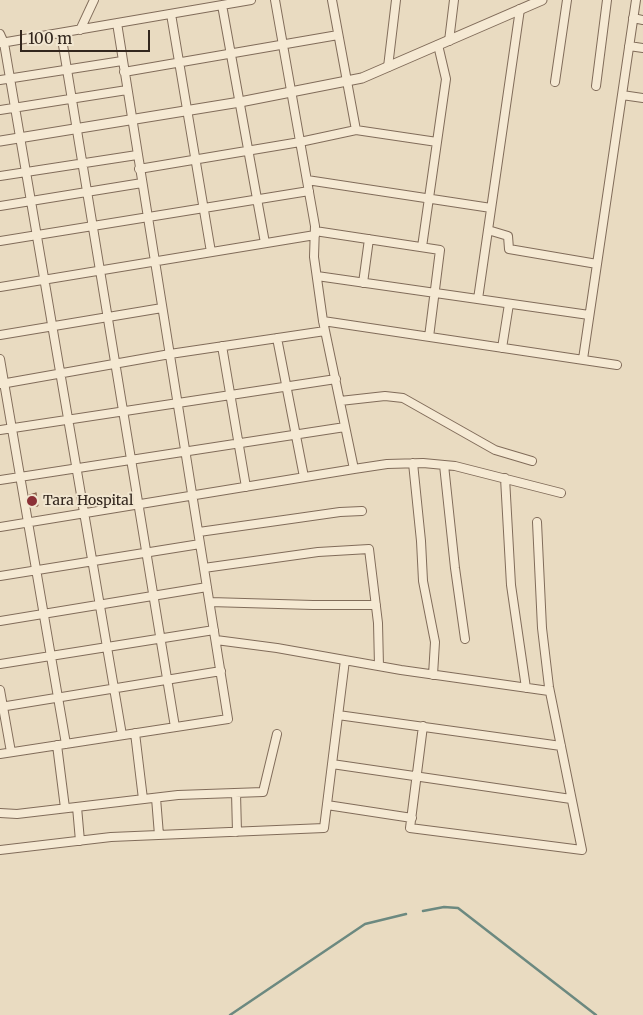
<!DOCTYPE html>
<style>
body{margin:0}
#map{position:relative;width:643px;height:1015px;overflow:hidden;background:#e9dbc1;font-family:Merriweather,serif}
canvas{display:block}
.scale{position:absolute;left:20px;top:30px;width:130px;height:22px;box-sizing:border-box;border:2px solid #32261d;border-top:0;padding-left:6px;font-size:15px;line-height:18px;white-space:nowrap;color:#32261d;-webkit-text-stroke:4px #f1e6d0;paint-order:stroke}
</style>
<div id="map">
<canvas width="643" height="1015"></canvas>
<div class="scale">100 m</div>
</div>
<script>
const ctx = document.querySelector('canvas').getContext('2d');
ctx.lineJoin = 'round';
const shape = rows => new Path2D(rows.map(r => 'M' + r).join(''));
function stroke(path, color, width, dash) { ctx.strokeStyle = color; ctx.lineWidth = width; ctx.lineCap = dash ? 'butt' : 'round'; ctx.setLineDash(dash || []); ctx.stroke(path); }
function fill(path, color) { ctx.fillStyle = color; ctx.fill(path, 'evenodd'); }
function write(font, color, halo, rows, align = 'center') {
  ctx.font = font + ' Merriweather,serif'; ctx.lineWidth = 4; ctx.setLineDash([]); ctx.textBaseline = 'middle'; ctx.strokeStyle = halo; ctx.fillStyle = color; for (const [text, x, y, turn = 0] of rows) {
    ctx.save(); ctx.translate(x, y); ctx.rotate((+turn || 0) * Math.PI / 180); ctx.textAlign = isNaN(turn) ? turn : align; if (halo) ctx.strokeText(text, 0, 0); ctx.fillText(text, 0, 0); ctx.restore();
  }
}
stroke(shape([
 [423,911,444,907,458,908,596,1015],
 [230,1015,365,924,406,914]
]), '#6c8980', 2.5);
const building = shape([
 [36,493,38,506,31,507,29,495,36,493]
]);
fill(building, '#c4947a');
stroke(building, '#7e5642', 1);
const minor = shape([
 [275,0,315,226,314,257,323,321,354,469],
 [332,0,356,130,437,142],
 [222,5,265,243],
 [171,14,211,252],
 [633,18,643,20],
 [80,30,94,0],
 [61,33,175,727],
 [0,34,4,43,122,735],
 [449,41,454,0],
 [1,43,251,0],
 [629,46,643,48],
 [388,67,396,0],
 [124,72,338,35],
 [0,80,122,61],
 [555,82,567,0],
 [596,86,607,0],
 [622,95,643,98],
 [0,110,127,90],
 [139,169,300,142,356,130],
 [0,176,137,155],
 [307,180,491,208],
 [0,206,142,183],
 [488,230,508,236,509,249,597,264],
 [315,231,440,250,429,337],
 [0,241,309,191],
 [422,247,446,79,438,45],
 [317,276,589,315],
 [363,283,369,239],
 [0,287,315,235],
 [478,299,520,9],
 [323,321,617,365],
 [0,335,162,308],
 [277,338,304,477],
 [222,346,246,487],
 [502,348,509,304],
 [0,359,66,744],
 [583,359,636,0],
 [1,384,170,354,325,331],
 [340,401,385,396,403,398,495,450,532,461],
 [0,430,336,379],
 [413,463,421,541,423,581,435,642,433,675],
 [444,465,455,568,465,639],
 [505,478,511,585,526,688],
 [0,480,345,427],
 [0,527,354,469,387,464,423,463,455,466,561,493],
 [199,532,291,519,340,512,362,511],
 [204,568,318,552,369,549,378,623,379,666],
 [0,576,200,544],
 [210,602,313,605,376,605],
 [0,621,207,587],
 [216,640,277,648,401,670,549,691],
 [0,664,214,630],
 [0,690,11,752],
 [0,707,221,671],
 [338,715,561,746],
 [423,726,410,828,582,850,549,687,542,628,537,522],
 [135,733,143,799],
 [57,745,65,808],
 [0,754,228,719,117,23],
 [332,764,571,799],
 [236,793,237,832],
 [156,798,159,835],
 [327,805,412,818],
 [77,807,80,841],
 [0,813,17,814,178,795,263,792,277,734],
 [0,850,111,837,324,828,345,660]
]);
const tertiary = shape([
 [0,141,240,102,362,78,542,0]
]);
stroke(minor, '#816c5a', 10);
stroke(tertiary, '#816c5a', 11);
stroke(minor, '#f5e9d3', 8);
stroke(tertiary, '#f5e9d3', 9);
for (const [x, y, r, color] of [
 [32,501,6,"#8b3036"]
]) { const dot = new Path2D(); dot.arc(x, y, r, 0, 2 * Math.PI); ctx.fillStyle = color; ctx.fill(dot); stroke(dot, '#f1e6d0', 2); }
write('14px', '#32261d', '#f1e6d0', [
 ["Tara Hospital",43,501]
], 'left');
</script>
